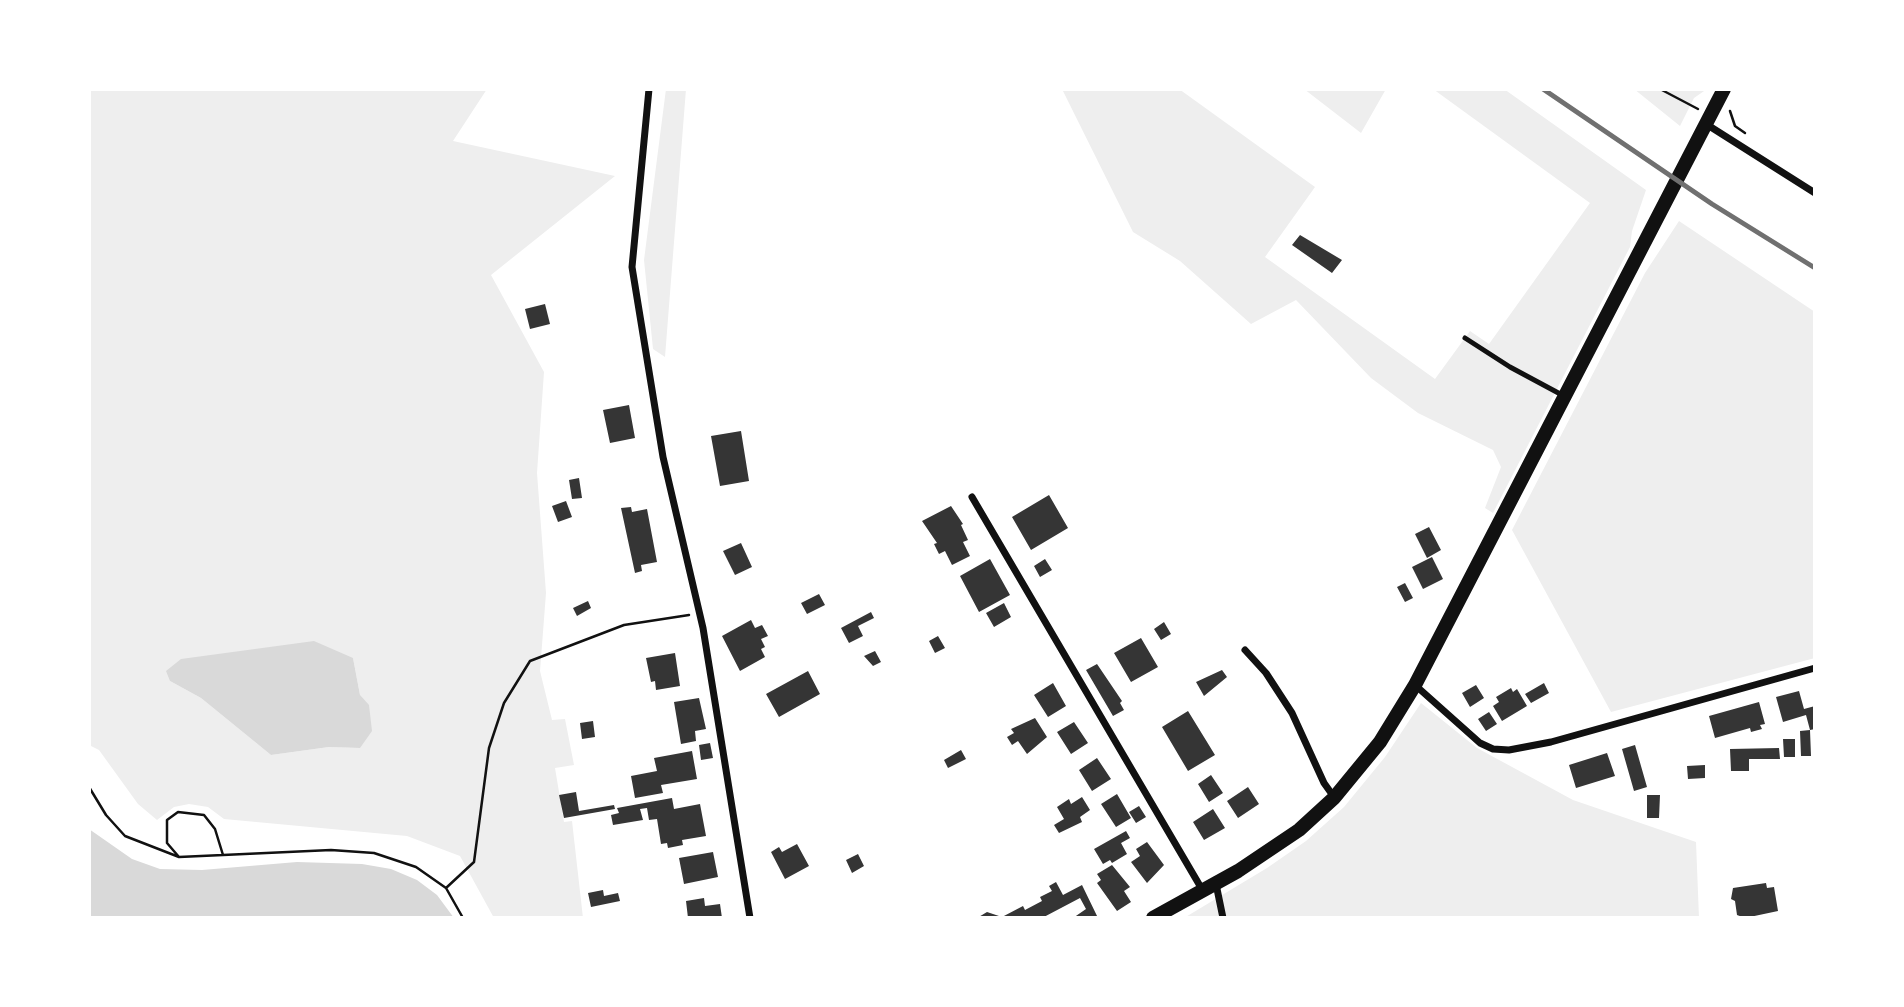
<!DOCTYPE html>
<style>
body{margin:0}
#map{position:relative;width:1904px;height:1007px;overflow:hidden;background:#fff;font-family:Roboto,sans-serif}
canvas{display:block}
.frame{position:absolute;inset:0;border:91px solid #fff;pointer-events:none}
</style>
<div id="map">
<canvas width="1904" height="1007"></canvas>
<div class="frame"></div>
</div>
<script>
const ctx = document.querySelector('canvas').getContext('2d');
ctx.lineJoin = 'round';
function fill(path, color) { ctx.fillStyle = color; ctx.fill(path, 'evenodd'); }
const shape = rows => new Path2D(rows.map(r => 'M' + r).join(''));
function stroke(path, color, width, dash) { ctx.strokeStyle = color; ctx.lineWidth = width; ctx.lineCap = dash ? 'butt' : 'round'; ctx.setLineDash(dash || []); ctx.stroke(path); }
fill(shape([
 [89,89,487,89,453,141,615,176,491,275,544,372,537,473,546,593,540,671,552,720,565,719,574,765,555,768,564,822,572,821,583,918,494,918,460,856,407,836,224,819,208,807,189,804,174,807,157,820,138,804,99,750,89,745],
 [353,658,360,695,360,748,329,747,271,755,201,698,170,681],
 [666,89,686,89,665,357,653,349,644,260],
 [1062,89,1179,89,1315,187,1265,257,1435,379,1470,331,1489,344,1590,203,1433,89,1504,89,1646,190,1632,231,1630,247,1493,513,1485,508,1501,467,1493,450,1418,413,1371,378,1296,300,1251,324,1180,261,1133,232],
 [1304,89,1386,89,1361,133],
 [1634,89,1707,89,1694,98,1680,126],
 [1679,221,1815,312,1815,658,1611,712,1512,530,1645,273],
 [1421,703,1477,748,1573,800,1696,842,1699,918,1184,918,1267,868,1306,841,1344,807,1385,757]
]), '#eee');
fill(shape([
 [314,641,353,658,360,695,369,705,372,731,360,748,329,747,271,755,201,698,170,681,166,671,181,659],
 [89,829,132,859,160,869,202,870,297,862,362,864,391,869,417,880,437,895,454,918,89,918]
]), '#d9d9d9');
fill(shape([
 [1300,235,1342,260,1332,273,1292,245],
 [545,304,550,324,530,329,525,309],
 [629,405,635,438,610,443,603,410],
 [741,431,749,481,720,486,711,436],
 [579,478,582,498,572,499,569,480],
 [1049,495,1068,528,1031,550,1012,517],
 [566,501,572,517,558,522,552,506],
 [951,506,963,524,961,525,968,540,963,542,970,556,952,565,945,551,939,554,934,544,937,543,922,521],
 [631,507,632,512,647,509,657,562,641,565,642,571,635,573,621,508],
 [1429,527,1441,550,1427,558,1415,534],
 [741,543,752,567,735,575,723,551],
 [1432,557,1443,579,1423,589,1412,567],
 [990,559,1010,595,979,612,960,576],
 [1045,559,1052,570,1040,577,1034,566],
 [1405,583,1413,598,1405,602,1397,587],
 [819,594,825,605,807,614,801,603],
 [588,601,591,608,577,616,573,608],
 [1004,603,1011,617,994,627,986,613],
 [871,612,874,618,858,626,863,636,849,643,841,628],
 [751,620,755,628,762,625,768,636,761,639,765,647,761,649,765,657,740,671,722,636],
 [1164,622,1171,634,1161,640,1154,629],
 [938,636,945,648,935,653,929,641],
 [1141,638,1158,667,1131,682,1114,653],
 [875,651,881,662,873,666,864,656],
 [675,653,680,686,656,690,655,681,651,682,646,658],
 [1097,664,1122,701,1120,703,1124,710,1113,716,1086,670],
 [1222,670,1227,677,1204,696,1196,682],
 [808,671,820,694,779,717,766,694],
 [1053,683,1066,706,1048,717,1034,695],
 [1544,683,1549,693,1531,703,1525,694],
 [1476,685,1484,698,1470,707,1462,693],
 [1511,688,1513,692,1517,689,1527,706,1502,721,1493,706,1499,702,1496,697],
 [1799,691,1804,709,1815,706,1815,729,1810,730,1806,715,1783,722,1776,697],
 [699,698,706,729,695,731,696,741,681,744,674,702],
 [1759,702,1765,724,1760,725,1762,729,1751,732,1750,728,1715,738,1709,716],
 [1188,711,1215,755,1188,771,1162,727],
 [1489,712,1497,724,1486,731,1478,719],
 [1035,718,1047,737,1027,754,1018,741,1012,745,1007,737,1014,733,1011,729],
 [593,721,595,737,582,739,580,723],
 [1074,722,1088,743,1071,754,1057,732],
 [1810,730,1811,756,1801,756,1800,731],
 [1783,739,1795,739,1795,757,1784,757],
 [710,743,713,758,701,760,699,745],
 [1635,745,1647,787,1634,791,1622,749],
 [1779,748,1780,759,1749,759,1749,771,1731,771,1730,749],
 [961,750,966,759,948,768,944,760],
 [692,751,697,779,661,785,663,793,635,798,631,776,657,771,654,758],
 [1607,753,1615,776,1576,788,1569,765],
 [1097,758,1111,779,1092,791,1079,770],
 [1705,765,1705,778,1688,779,1687,766],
 [1211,775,1223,793,1209,802,1198,784],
 [1248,787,1259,804,1238,818,1227,801],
 [576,792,579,811,614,805,615,809,564,818,559,795],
 [1117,794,1131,818,1116,827,1101,804],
 [1647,795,1660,795,1659,818,1647,818],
 [1082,797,1090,810,1080,817,1082,822,1059,833,1054,825,1064,819,1057,807,1069,799,1071,804],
 [672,798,674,809,700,804,706,836,682,840,683,845,668,848,667,843,661,844,657,819,649,820,647,808,640,809,643,820,613,825,611,815,619,813,617,808],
 [1139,806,1146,817,1136,823,1129,812],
 [1213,809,1225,828,1204,840,1193,822],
 [1126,831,1130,838,1121,843,1127,854,1112,863,1110,860,1103,864,1094,849],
 [1147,842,1164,865,1147,883,1131,862,1140,856,1136,849],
 [797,844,809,866,785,879,771,852,779,847,782,852],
 [713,852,718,877,684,884,679,858],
 [858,854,864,866,852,873,846,860],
 [1112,865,1130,887,1124,891,1131,902,1117,911,1097,883,1101,880,1097,874],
 [1056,882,1063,895,1082,885,1098,918,1073,918,1086,909,1080,898,1042,918,977,918,987,912,1002,917,1023,906,1025,910,1042,901,1040,897,1052,891,1049,886],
 [1766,883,1767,888,1774,887,1778,911,1745,918,1737,915,1735,901,1731,899,1733,888],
 [603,890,604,896,618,893,620,901,591,907,588,893],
 [704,898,705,906,720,904,722,918,688,918,686,901]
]), '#353535');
stroke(shape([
 [1660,89,1698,109],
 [1730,111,1735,126,1745,133],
 [89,787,106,815,125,836,179,857],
 [223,855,215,829,204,815,178,812,167,820,167,843,179,857,223,855,331,850,374,853,416,867,446,888,463,918],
 [446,888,474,862,489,748,504,703,530,661,624,625,689,615]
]), '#111', 2.5);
stroke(shape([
 [1465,338,1510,367,1564,396]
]), '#111', 5);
stroke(shape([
 [649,89,632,267,663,457,703,628,750,918],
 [1706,124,1815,193],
 [972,497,1203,891],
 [1245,650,1266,673,1292,713,1324,783,1334,797],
 [1415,685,1480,743,1493,749,1509,750,1551,742,1815,668],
 [1216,884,1223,918]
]), '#111', 7);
stroke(shape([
 [1153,918,1238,871,1299,830,1334,798,1380,742,1415,685,1724,89]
]), '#111', 14);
stroke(shape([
 [1543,89,1712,204,1815,268]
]), '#707070', 5);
</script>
